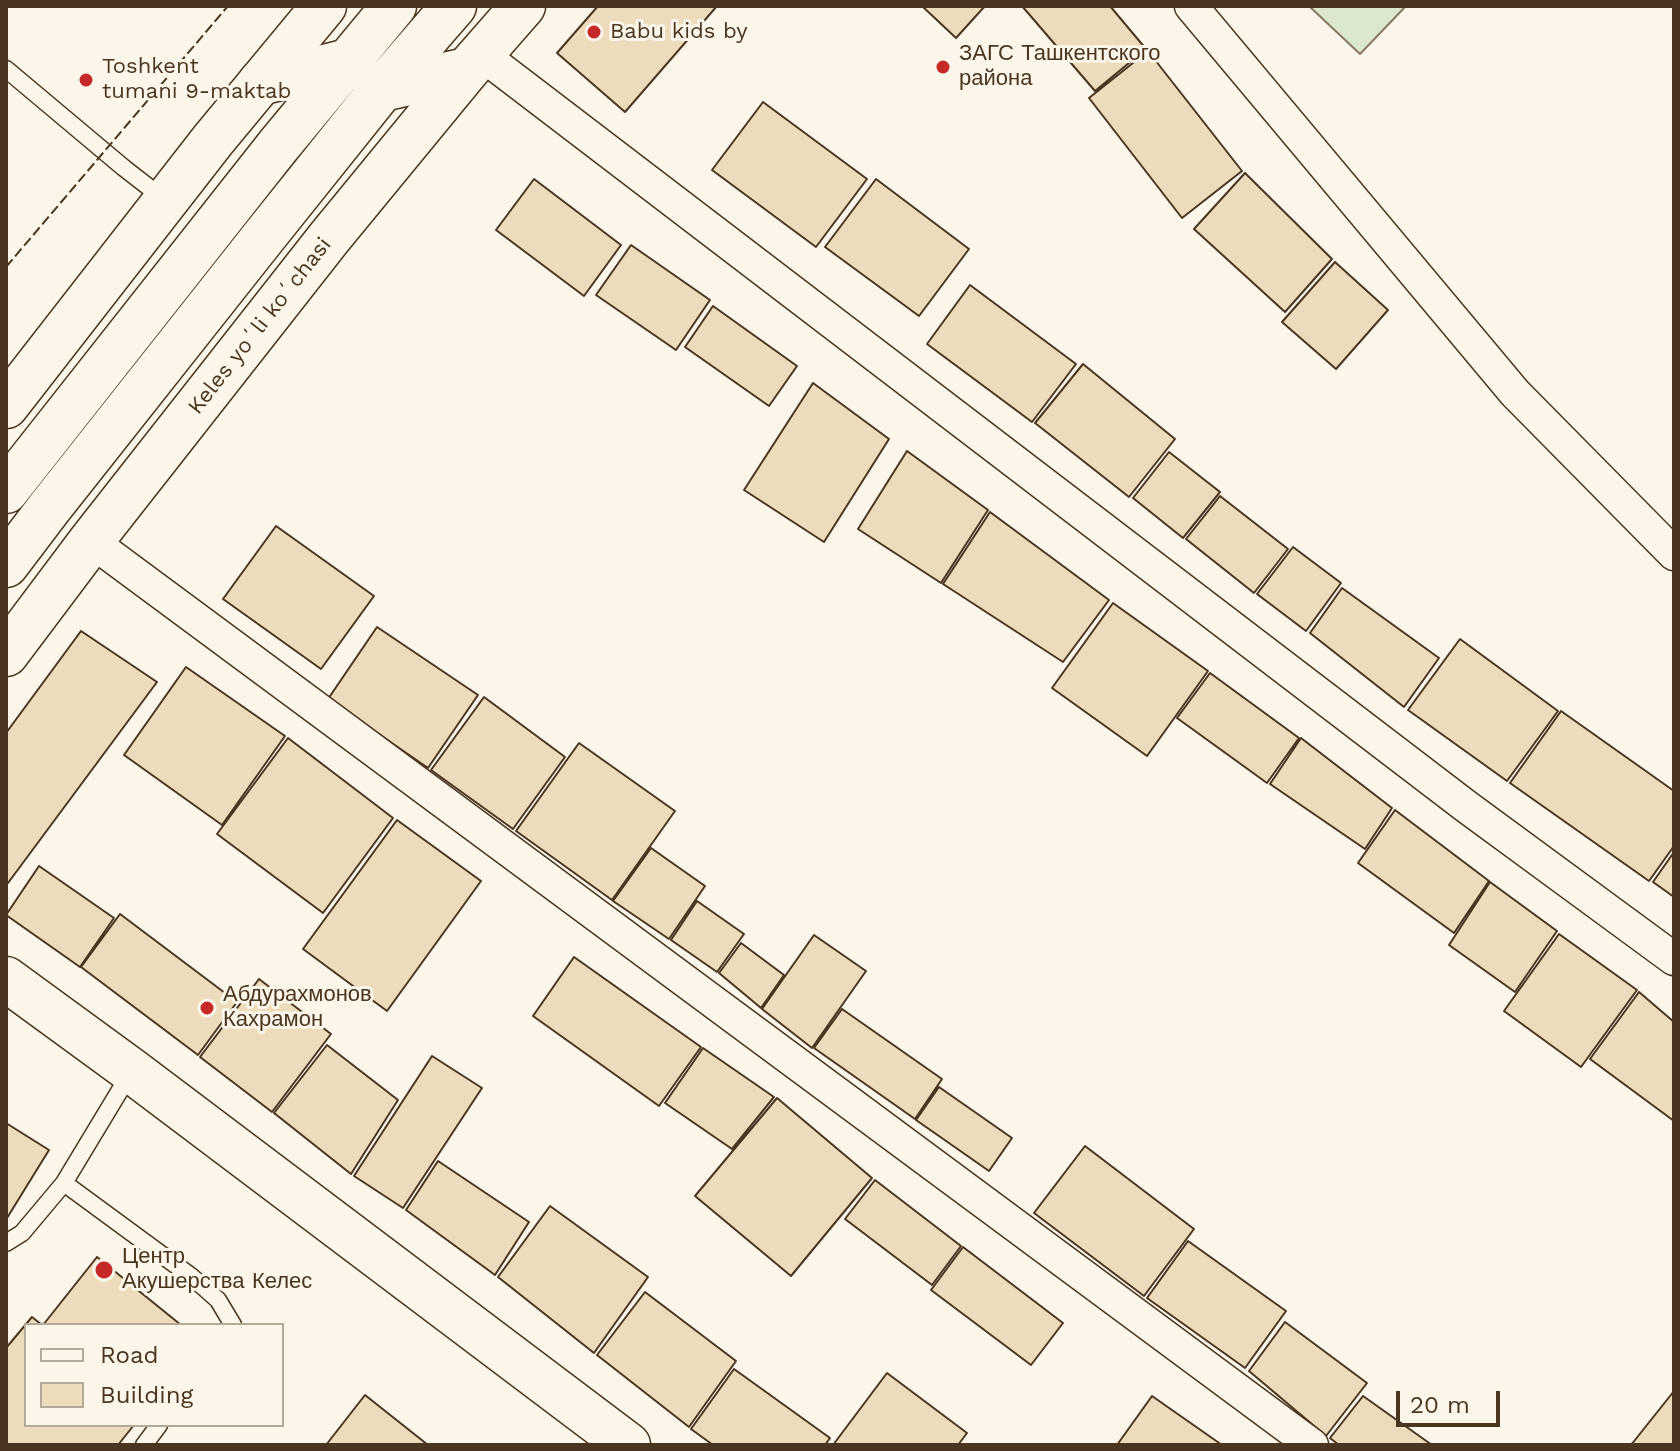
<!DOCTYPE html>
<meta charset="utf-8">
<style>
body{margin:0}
#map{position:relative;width:1680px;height:1451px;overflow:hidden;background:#fbf6e9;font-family:"Work Sans",sans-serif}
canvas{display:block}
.frame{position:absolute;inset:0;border:8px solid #4a3520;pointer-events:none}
.legend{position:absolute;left:24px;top:1323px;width:260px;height:104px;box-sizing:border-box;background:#fbf6e9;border:2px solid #b4a999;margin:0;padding:10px 14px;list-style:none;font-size:24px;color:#4a3520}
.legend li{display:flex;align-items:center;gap:16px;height:40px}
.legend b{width:40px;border:2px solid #b4a999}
.scale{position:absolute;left:1396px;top:1391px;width:104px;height:36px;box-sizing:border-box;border:4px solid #4a3520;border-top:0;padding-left:10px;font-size:24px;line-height:28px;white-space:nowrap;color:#4a3520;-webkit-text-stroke:6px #fbf6e9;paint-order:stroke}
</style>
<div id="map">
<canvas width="1680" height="1451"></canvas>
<div class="frame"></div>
<ul class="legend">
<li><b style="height:10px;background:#fbf6e9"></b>Road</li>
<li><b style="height:22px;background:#ecdcbc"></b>Building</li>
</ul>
<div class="scale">20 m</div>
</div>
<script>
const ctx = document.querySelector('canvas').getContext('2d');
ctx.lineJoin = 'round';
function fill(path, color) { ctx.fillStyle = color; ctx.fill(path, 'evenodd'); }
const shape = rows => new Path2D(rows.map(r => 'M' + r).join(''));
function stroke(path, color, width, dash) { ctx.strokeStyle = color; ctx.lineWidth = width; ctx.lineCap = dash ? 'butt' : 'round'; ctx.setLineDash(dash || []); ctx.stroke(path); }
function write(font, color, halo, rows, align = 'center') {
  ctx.font = font + ' "Work Sans",sans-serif'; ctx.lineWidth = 6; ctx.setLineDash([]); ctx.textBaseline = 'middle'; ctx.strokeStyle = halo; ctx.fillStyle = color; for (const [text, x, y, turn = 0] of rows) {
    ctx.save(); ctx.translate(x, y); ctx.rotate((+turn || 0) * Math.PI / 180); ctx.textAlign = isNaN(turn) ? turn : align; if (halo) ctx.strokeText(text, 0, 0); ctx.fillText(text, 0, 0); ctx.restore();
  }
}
const green = shape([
 [1309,6,1406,6,1360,54,1309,6]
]);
fill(green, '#dce7d0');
stroke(green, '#887966', 2);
const building = shape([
 [598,6,717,6,625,112,557,53,598,6],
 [922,6,985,6,956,38,922,6],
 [1022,6,1110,6,1146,49,1095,91,1022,6],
 [1148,51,1242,171,1182,218,1089,98,1148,51],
 [763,102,867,179,816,247,712,170,763,102],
 [1245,173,1332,259,1285,312,1194,229,1245,173],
 [534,179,621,245,584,296,496,230,534,179],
 [876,179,969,249,919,316,825,247,876,179],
 [631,245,710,300,676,350,596,295,631,245],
 [1335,262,1388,310,1336,369,1282,322,1335,262],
 [970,285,1076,364,1032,422,927,344,970,285],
 [713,306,797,366,769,406,685,347,713,306],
 [1083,364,1175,439,1129,497,1035,423,1083,364],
 [813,383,889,439,824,542,744,490,813,383],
 [907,451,988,510,941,583,858,529,907,451],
 [1169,452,1220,492,1183,538,1133,498,1169,452],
 [1220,496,1288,549,1254,593,1186,539,1220,496],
 [990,512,1109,600,1063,662,943,584,990,512],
 [276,526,374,596,321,669,223,599,276,526],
 [1293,547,1341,583,1306,631,1257,594,1293,547],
 [1342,588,1439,658,1404,707,1310,633,1342,588],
 [1113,603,1208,671,1147,756,1052,688,1113,603],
 [377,627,478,695,428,768,328,699,377,627],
 [81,631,157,682,8,883,6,881,6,733,81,631],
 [1460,639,1558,711,1507,781,1408,710,1460,639],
 [186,667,285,736,222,825,124,755,186,667],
 [1210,673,1299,738,1267,783,1177,718,1210,673],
 [484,697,565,757,513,829,431,770,484,697],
 [1561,711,1674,791,1674,846,1649,881,1510,783,1561,711],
 [288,738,393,818,323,913,217,834,288,738],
 [1301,738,1392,808,1365,849,1270,784,1301,738],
 [579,743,675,811,612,900,516,831,579,743],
 [1395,810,1489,881,1454,933,1358,863,1395,810],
 [397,820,481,881,387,1011,303,949,397,820],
 [651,848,705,886,669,939,613,901,651,848],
 [1674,852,1674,897,1653,882,1674,852],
 [39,866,114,918,80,967,6,915,39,866],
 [1490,882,1557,931,1515,992,1449,945,1490,882],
 [697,901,744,934,717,972,671,940,697,901],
 [120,914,237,1002,198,1055,81,967,120,914],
 [1559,934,1637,990,1581,1067,1504,1011,1559,934],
 [814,935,866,971,812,1048,762,1009,814,935],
 [741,943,784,975,761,1008,719,973,741,943],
 [574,957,701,1047,659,1106,533,1016,574,957],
 [259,979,331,1034,272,1112,200,1057,259,979],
 [1639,992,1674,1022,1674,1121,1590,1059,1639,992],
 [842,1009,942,1079,915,1119,814,1048,842,1009],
 [327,1045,398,1100,351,1174,274,1113,327,1045],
 [703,1048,774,1097,732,1149,665,1103,703,1048],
 [432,1056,482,1088,403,1208,354,1176,432,1056],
 [939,1087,1012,1138,989,1171,916,1120,939,1087],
 [777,1098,872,1178,791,1276,695,1196,777,1098],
 [6,1123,49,1150,7,1218,6,1217,6,1123],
 [1085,1146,1194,1229,1144,1296,1034,1213,1085,1146],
 [438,1161,529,1222,495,1275,406,1210,438,1161],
 [875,1180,961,1246,932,1285,845,1219,875,1180],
 [550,1206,648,1277,594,1353,498,1277,550,1206],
 [1188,1241,1286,1311,1245,1368,1147,1298,1188,1241],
 [963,1247,1063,1323,1031,1365,931,1290,963,1247],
 [97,1257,181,1325,43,1325,97,1257],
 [645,1292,736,1361,689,1427,597,1355,645,1292],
 [32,1317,42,1325,26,1325,26,1425,134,1425,118,1445,6,1445,6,1348,32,1317],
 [1285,1322,1367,1383,1326,1436,1249,1371,1285,1322],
 [734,1369,830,1438,825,1445,713,1445,691,1429,734,1369],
 [887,1373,967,1433,958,1445,833,1445,887,1373],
 [1674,1391,1674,1445,1631,1445,1674,1391],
 [365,1395,428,1445,326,1445,365,1395],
 [1152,1396,1222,1445,1117,1445,1152,1396],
 [1363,1396,1432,1445,1339,1445,1330,1438,1363,1396]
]);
fill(building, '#ecdcbc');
stroke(building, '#4a3520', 2);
const lane = shape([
 [6,69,124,168,164,199],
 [131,1072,64,1183,192,1277,218,1300,233,1325],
 [6,1243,22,1233,64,1183],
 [144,1445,159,1425]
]);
const street = shape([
 [1191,6,1515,393,1674,554],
 [481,54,1467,807,1674,959],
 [91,541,1312,1445]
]);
const secondary = shape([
 [6,406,213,140,324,6],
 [6,654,91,541,329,238,467,70,523,6],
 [6,979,132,1071,628,1445]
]);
const primary = shape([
 [260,83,348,61],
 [382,89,467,70],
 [6,491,278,146,394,6],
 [6,565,50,507,262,239,382,89,454,6]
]);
stroke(lane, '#4a3520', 19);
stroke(street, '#4a3520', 35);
stroke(secondary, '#4a3520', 47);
stroke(primary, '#4a3520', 47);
stroke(lane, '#fbf6e9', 16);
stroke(street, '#fbf6e9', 32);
stroke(secondary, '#fbf6e9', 44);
stroke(primary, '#fbf6e9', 44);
stroke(shape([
 [6,267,228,6]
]), '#4a3520', 2, [10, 4]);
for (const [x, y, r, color] of [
 [594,32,8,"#c62828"],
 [943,67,8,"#c62828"],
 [86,80,8,"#c62828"],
 [207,1008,8,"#c62828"],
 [104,1270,10,"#c62828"]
]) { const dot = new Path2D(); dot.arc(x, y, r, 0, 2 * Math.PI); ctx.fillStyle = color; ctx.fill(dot); stroke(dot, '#fbf6e9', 3); }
write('22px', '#4a3520', '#fbf6e9', [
 ["Babu kids by",610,32],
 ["ЗАГС Ташкентского",959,54],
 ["района",959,79],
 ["Toshkent",102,67],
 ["tumani 9-maktab",102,92],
 ["Абдурахмонов",223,995],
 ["Кахрамон",223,1020],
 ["Центр",122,1257],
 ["Акушерства Келес",122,1282]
], 'left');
write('22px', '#4a3520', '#fbf6e9', [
 ["Keles yoʻli koʻchasi",260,326,-52]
]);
</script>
